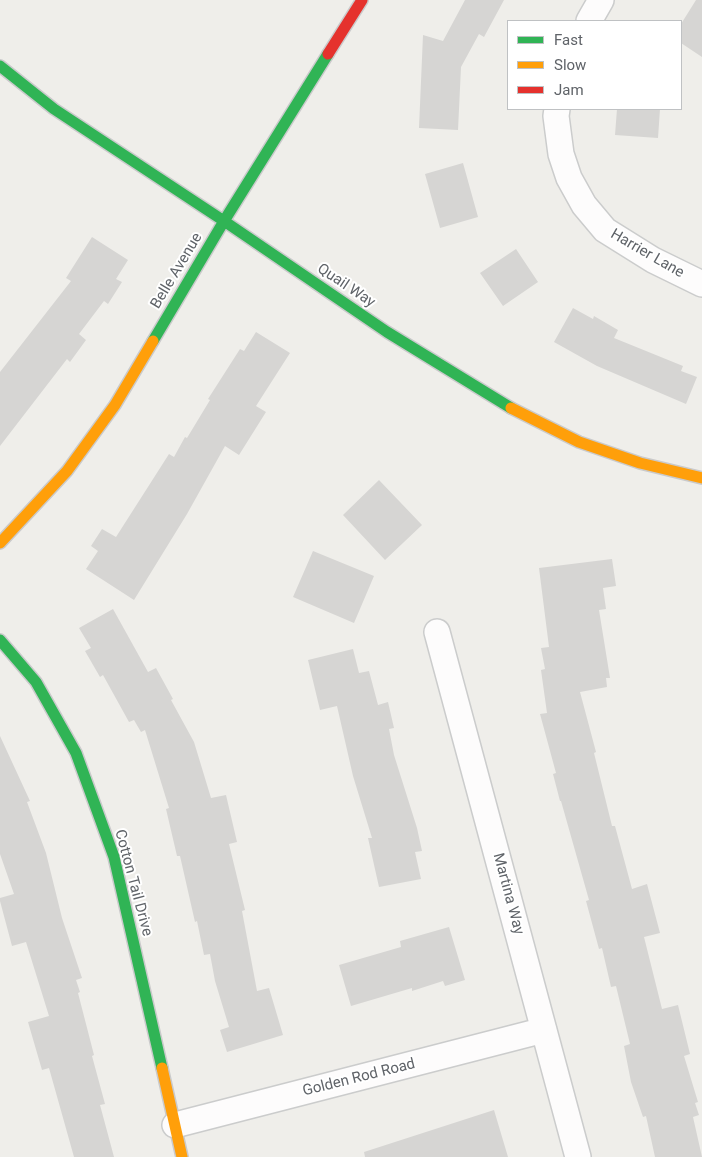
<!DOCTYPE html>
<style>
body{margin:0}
#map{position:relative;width:702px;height:1157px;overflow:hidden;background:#efeeea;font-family:Roboto,sans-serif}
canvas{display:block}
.legend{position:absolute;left:507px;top:20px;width:175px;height:90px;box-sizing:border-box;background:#fff;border:1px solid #bfc1c3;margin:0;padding:6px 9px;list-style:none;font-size:15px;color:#5f6368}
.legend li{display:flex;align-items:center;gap:10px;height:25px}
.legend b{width:25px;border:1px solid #bfc1c3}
</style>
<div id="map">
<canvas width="702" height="1157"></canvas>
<ul class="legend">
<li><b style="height:6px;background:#30b455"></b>Fast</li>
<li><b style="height:6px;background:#ff9f0a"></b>Slow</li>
<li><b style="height:6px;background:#e5322d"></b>Jam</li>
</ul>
</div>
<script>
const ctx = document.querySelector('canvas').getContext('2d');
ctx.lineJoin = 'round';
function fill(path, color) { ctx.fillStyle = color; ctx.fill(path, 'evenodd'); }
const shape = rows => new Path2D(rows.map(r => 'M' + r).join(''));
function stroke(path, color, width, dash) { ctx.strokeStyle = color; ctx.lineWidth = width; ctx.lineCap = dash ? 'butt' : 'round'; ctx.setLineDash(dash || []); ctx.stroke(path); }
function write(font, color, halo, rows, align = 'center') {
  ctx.font = font + ' Roboto,sans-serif'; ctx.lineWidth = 4; ctx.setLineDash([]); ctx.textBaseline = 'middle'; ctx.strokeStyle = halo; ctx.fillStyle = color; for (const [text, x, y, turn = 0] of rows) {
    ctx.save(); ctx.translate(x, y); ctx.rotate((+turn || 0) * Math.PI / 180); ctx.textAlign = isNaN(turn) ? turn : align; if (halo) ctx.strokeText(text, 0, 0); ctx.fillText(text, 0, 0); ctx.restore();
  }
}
fill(shape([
 [465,0,504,0,484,37,479,34,461,67,458,130,419,128,423,35,443,41],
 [696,0,702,0,702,57,681,43,681,24],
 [617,109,660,109,658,138,615,135],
 [463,163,478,217,440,228,425,174],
 [92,237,128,260,116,279,122,282,108,304,104,301,79,334,86,340,70,362,67,359,0,446,0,372,71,281,66,278],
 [516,249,538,282,503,306,480,273],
 [573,308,593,319,594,316,618,330,614,338,683,366,681,371,697,377,686,404,597,366,554,342],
 [256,332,290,353,256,406,266,412,239,455,225,446,187,514,134,600,86,569,98,551,91,546,102,529,116,537,169,454,174,457,185,437,187,438,210,400,208,399,240,349,244,351],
 [379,480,422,525,385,560,343,515],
 [313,551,374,576,354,623,293,597],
 [612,559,616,586,603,588,606,609,599,610,610,678,606,678,607,687,580,692,596,752,594,753,612,826,615,826,632,889,647,884,660,933,644,937,662,1009,678,1005,690,1054,684,1056,698,1102,695,1103,699,1115,693,1117,702,1157,655,1157,646,1116,643,1117,631,1082,624,1046,630,1044,616,986,611,987,602,948,599,949,586,901,589,900,561,801,560,801,553,774,556,773,540,714,547,713,541,670,545,669,541,648,549,647,539,568],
 [113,609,148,672,156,668,173,699,171,700,194,742,211,798,226,795,237,842,229,844,245,910,242,911,257,991,269,988,283,1035,227,1052,220,1030,229,1027,215,981,210,954,204,955,197,921,195,922,180,856,177,856,166,809,169,808,145,730,141,732,134,720,129,722,103,675,100,677,85,651,91,648,79,628],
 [353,649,359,673,369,671,378,705,388,702,394,728,389,729,394,755,417,828,422,851,415,852,421,879,379,887,368,838,372,838,353,776,337,706,320,710,308,660],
 [0,736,30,801,27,802,46,853,62,918,82,978,76,980,80,992,78,993,94,1055,92,1056,105,1104,100,1105,114,1157,74,1157,49,1068,42,1070,28,1022,49,1016,26,942,12,946,0,901,0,898,14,894,0,854],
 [449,927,465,980,445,986,443,981,412,991,412,988,351,1006,339,965,401,947,400,941],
 [494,1110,508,1157,365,1157,364,1152]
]), '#d6d5d3');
const street = shape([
 [589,21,601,0],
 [557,109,556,116,561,154,569,178,584,205,605,230,653,260,702,284],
 [437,632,578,1157],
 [175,1125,544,1030]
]);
const fast = shape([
 [0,66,54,109,224,221,387,332,511,408],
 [153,341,224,221,328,54],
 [0,640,36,682,76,753,114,857,162,1068]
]);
const slow = shape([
 [511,408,579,442,640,463,702,478],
 [0,543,67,471,115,405,153,341],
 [162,1068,182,1157]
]);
const jam = shape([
 [328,54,362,0]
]);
stroke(street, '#cbcccc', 28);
stroke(fast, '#cacacb', 14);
stroke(slow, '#cacacb', 14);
stroke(jam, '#cacacb', 14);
stroke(street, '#fdfcfc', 25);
stroke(fast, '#30b455', 11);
stroke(slow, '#ff9f0a', 11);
stroke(jam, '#e5322d', 11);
write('15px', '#5f6368', '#fff', [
 ["Harrier Lane",647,254,30],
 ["Belle Avenue",177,271,-59],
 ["Quail Way",346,286,34],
 ["Cotton Tail Drive",133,883,75],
 ["Martina Way",508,894,75],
 ["Golden Rod Road",359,1078,-14]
]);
</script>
